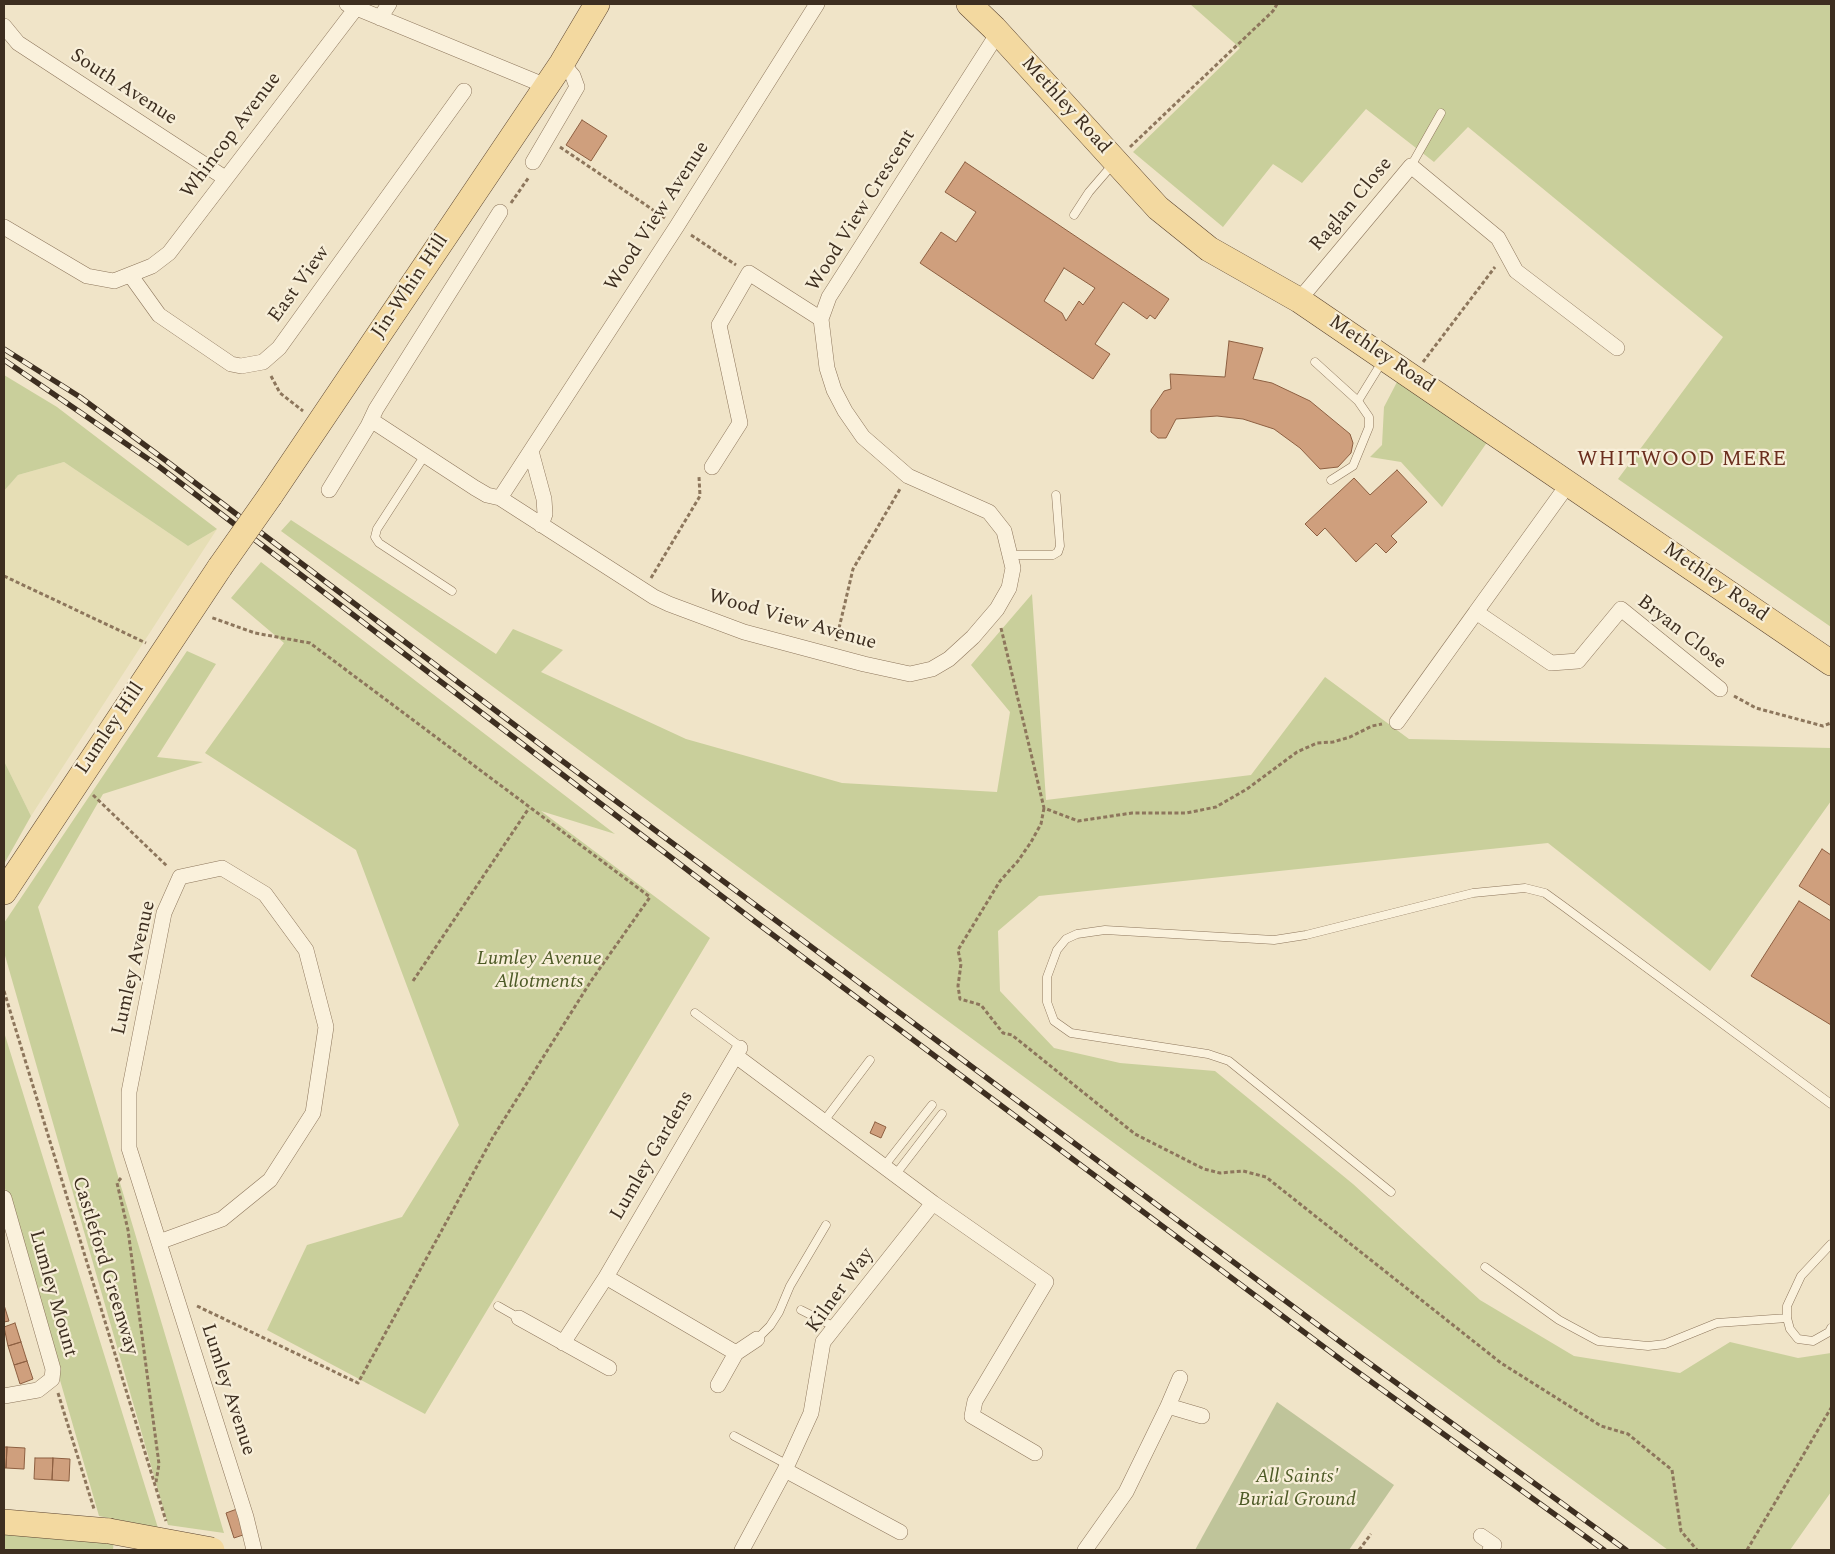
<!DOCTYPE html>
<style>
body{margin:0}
#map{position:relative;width:1835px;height:1554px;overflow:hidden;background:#f0e4c8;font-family:Spectral,serif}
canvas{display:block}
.frame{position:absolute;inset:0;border:5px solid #3d2e20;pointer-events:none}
</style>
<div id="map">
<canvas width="1835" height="1554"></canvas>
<div class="frame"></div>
</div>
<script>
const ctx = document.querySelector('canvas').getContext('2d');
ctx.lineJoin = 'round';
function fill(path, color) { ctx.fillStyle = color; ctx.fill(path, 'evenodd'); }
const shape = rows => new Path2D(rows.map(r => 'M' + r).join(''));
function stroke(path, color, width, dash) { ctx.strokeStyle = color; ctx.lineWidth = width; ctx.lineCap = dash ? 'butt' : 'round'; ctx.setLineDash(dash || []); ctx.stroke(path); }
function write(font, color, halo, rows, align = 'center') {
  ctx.font = font + ' Spectral,serif'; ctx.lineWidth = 4.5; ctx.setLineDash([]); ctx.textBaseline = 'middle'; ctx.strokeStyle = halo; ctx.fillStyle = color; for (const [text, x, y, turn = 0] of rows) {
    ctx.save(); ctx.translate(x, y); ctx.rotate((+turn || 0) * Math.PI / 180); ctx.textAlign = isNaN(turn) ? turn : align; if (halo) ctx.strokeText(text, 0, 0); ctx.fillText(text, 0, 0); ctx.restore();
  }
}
fill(shape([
 [64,462,188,546,217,529,31,816,4,761,4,491,18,475]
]), '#e6deb5');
fill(shape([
 [1190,4,1831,4,1831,627,1618,479,1723,337,1468,127,1434,162,1366,109,1302,183,1273,164,1223,227,1133,152,1240,48],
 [4,375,57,407,217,529,188,546,64,462,18,475,4,491],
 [1397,382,1488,441,1442,507,1401,462,1370,457,1382,445,1384,407],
 [291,520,496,654,513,629,563,650,541,672,686,739,842,783,997,792,1010,712,971,665,1032,594,1046,800,1251,775,1325,677,1409,739,1831,748,1831,801,1710,971,1548,843,1039,896,998,931,1000,991,1054,1048,1120,1063,1215,1071,1353,1184,1480,1300,1574,1356,1680,1373,1730,1342,1798,1358,1831,1353,1831,1492,1790,1550,1668,1550,281,531],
 [261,562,615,834,541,811,710,938,425,1414,267,1330,307,1245,402,1217,459,1125,356,850,205,753,284,643,231,598],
 [187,651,216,664,157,757,203,762,103,794,38,907,224,1533,168,1525,4,952,4,923],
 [4,761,31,816,4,864],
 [4,1032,158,1528,99,1516,4,1185],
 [4,1533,114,1539,113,1550,4,1550]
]), '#c9cf9b');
fill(shape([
 [1277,1402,1394,1485,1349,1550,1195,1550]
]), '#bfc49a');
const building = shape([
 [582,120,607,136,591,161,566,145,582,120],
 [965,162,1169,299,1155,319,1150,315,1147,319,1123,302,1095,344,1110,354,1093,379,920,263,941,232,956,242,976,212,945,192,965,162],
 [1064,268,1095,288,1083,305,1079,301,1066,321,1062,313,1044,301,1064,268],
 [1229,341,1263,348,1253,379,1272,383,1310,401,1350,434,1353,443,1351,453,1338,467,1320,469,1300,448,1274,429,1243,419,1217,416,1176,419,1166,438,1158,438,1151,432,1151,410,1164,391,1171,389,1170,374,1225,377,1229,341],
 [1397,470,1427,502,1391,536,1397,542,1386,553,1376,543,1356,562,1325,528,1317,536,1305,524,1354,478,1370,495,1397,470],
 [1822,849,1831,855,1831,906,1799,886,1822,849],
 [1799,901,1831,921,1831,1025,1751,976,1799,901],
 [875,1122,886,1127,881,1138,870,1133,875,1122],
 [4,1305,9,1321,4,1322,4,1305],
 [15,1323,21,1342,8,1346,4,1327,15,1323],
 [21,1342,27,1361,14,1365,8,1346,21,1342],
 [27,1361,33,1379,20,1384,14,1365,27,1361],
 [4,1447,7,1447,6,1468,4,1468,4,1447],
 [7,1447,25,1448,24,1469,6,1468,7,1447],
 [35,1458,53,1458,52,1480,34,1479,35,1458],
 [53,1458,70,1459,69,1481,52,1480,53,1458],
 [237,1509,246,1534,234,1538,226,1513,237,1509]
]);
fill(building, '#cf9f7d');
stroke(building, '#8d5f41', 1);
const service = shape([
 [1411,166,1441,113],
 [1074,215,1089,192,1114,163],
 [1315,362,1358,401,1369,417,1369,427,1353,466,1331,480],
 [1358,401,1382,362],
 [425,455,377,529,375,537,379,543,452,591],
 [1011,555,1053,555,1058,552,1060,546,1056,495],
 [695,1013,741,1047],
 [824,1121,870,1060],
 [885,1165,932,1105],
 [896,1174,942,1114],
 [1391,1192,1229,1061,1208,1054,1071,1033,1054,1021,1047,1002,1047,977,1057,950,1066,939,1077,934,1105,930,1274,940,1306,935,1473,893,1525,888,1545,893,1563,906,1831,1104],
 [1831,1244,1801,1276,1787,1306,1787,1318,1790,1329,1798,1339,1813,1341,1829,1332,1831,1328],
 [1485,1267,1559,1320,1598,1341,1648,1346,1665,1344,1717,1323,1787,1318],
 [498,1306,519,1318],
 [801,1310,835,1327],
 [757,1339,770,1326,779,1312,790,1286,826,1225],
 [734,1436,788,1465]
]);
const minor = shape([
 [347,4,546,86],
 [380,18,389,4],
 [4,26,18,43,225,178],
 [533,162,577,87,573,76,562,63],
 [4,227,87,276,114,281,152,266,169,253,356,8],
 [131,276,159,315,231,364,241,366,263,362,279,348,464,91],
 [1299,300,1411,166,1498,238,1516,271,1617,348],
 [371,420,475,488,487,495,500,498,654,597,669,604,744,632,864,664,910,674,932,669,949,659,973,637,997,609,1009,588,1013,568,1004,531,989,512,908,476,863,437,845,411,834,390,827,368,821,319,829,297,998,33],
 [531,451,544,499,545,514,541,525],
 [712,467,740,423,719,325,749,273,821,319],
 [1569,483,1476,612,1551,663,1578,661,1621,609,1720,689],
 [329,490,368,426,376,409,500,212],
 [500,498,677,226,817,4],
 [1397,722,1476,612],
 [736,1056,933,1203,823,1342,811,1413,785,1470,742,1550],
 [4,1198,53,1369,52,1379,38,1390,4,1396],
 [933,1203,1046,1282,975,1401,972,1416,1035,1453],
 [159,1242,222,1219,270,1180,313,1113,326,1027,306,950,265,894,222,868,180,877,164,913,129,1092,129,1148,246,1517,254,1550],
 [606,1277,736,1353],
 [519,1318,609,1368],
 [563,1343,606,1277,740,1048],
 [718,1385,736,1353,757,1339],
 [1168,1406,1180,1378],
 [785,1470,900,1532],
 [1481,1536,1494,1545,1490,1550],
 [1085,1550,1126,1492,1168,1406,1202,1416]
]);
const primary = shape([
 [969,4,994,28,1158,208,1209,249,1299,300,1831,663],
 [270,496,562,63,597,4],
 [4,892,220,567],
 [4,1522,109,1531]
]);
stroke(service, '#8d765c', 9);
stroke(minor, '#8d765c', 16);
stroke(primary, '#5b4430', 26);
stroke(shape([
 [560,147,665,218],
 [1130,147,1273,11,1277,4],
 [511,203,529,177],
 [691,235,736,265],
 [1423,362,1495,267],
 [271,376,280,393,303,411],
 [4,576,146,643],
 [651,578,700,496,699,477],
 [1001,628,1044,808,1078,821,1132,813,1186,813,1216,807,1247,789,1297,752,1317,743,1333,742,1350,737,1372,726,1382,724],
 [836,641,853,569,900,489],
 [1734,696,1756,708,1823,726,1831,723],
 [93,795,168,867],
 [1044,808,1041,824,1031,842,1018,861,1000,881,958,950,961,964,958,986,960,999,981,1005,1003,1033,1012,1035,1135,1134,1204,1169,1220,1173,1243,1171,1266,1177,1501,1363,1601,1426,1628,1434,1672,1470,1681,1531,1697,1550],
 [413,981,529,808],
 [4,991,166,1521],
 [121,1178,117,1183,128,1230,159,1464,156,1482],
 [197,1306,358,1383,493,1137,591,981,650,897,310,643,255,633,210,617],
 [58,1393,94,1509],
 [1359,1550,1371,1534],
 [1747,1550,1831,1408]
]), '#8d765c', 3, [4, 2.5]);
stroke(service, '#faf1dc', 8);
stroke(minor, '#faf1dc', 15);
stroke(primary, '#f3d9a0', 25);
const rail = shape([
 [4,349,80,397,165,460,549,751,1358,1355,1626,1550],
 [4,360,157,465,753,920,1348,1365,1604,1550]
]);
stroke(rail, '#3d2e20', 5.5);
stroke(rail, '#f7eed8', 4, [11]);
const primaryBridge = shape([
 [220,567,270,496],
 [109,1531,212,1550]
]);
stroke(primaryBridge, '#5b4430', 26, []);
stroke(primaryBridge, '#f3d9a0', 25);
write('20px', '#3d2e20', '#f7eed8', [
 ["South Avenue",123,88,33],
 ["Methley Road",1065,106,48],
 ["Whincop Avenue",232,136,-53],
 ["Raglan Close",1352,205,-50],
 ["Wood View Crescent",862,211,-58],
 ["Wood View Avenue",658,217,-57],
 ["East View",300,285,-54],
 ["Jin-Whin Hill",411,287,-56],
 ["Methley Road",1381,355,34],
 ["Methley Road",1715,583,35],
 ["Wood View Avenue",792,621,16],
 ["Bryan Close",1681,633,38],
 ["Lumley Hill",111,729,-56],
 ["Lumley Avenue",135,968,-77],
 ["Lumley Gardens",653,1156,-60],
 ["Castleford Greenway",104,1266,73],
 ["Kilner Way",841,1291,-54],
 ["Lumley Mount",52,1294,74],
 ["Lumley Avenue",227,1390,72]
]);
write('italic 20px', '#4d5a26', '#f7eed8', [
 ["Lumley Avenue",539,960],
 ["Allotments",539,983],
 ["All Saints'",1297,1478],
 ["Burial Ground",1297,1501]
]);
ctx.letterSpacing = '1px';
write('21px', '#6b2e1e', '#f7eed8', [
 ["WHITWOOD MERE",1682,461]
]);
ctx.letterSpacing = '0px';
</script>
